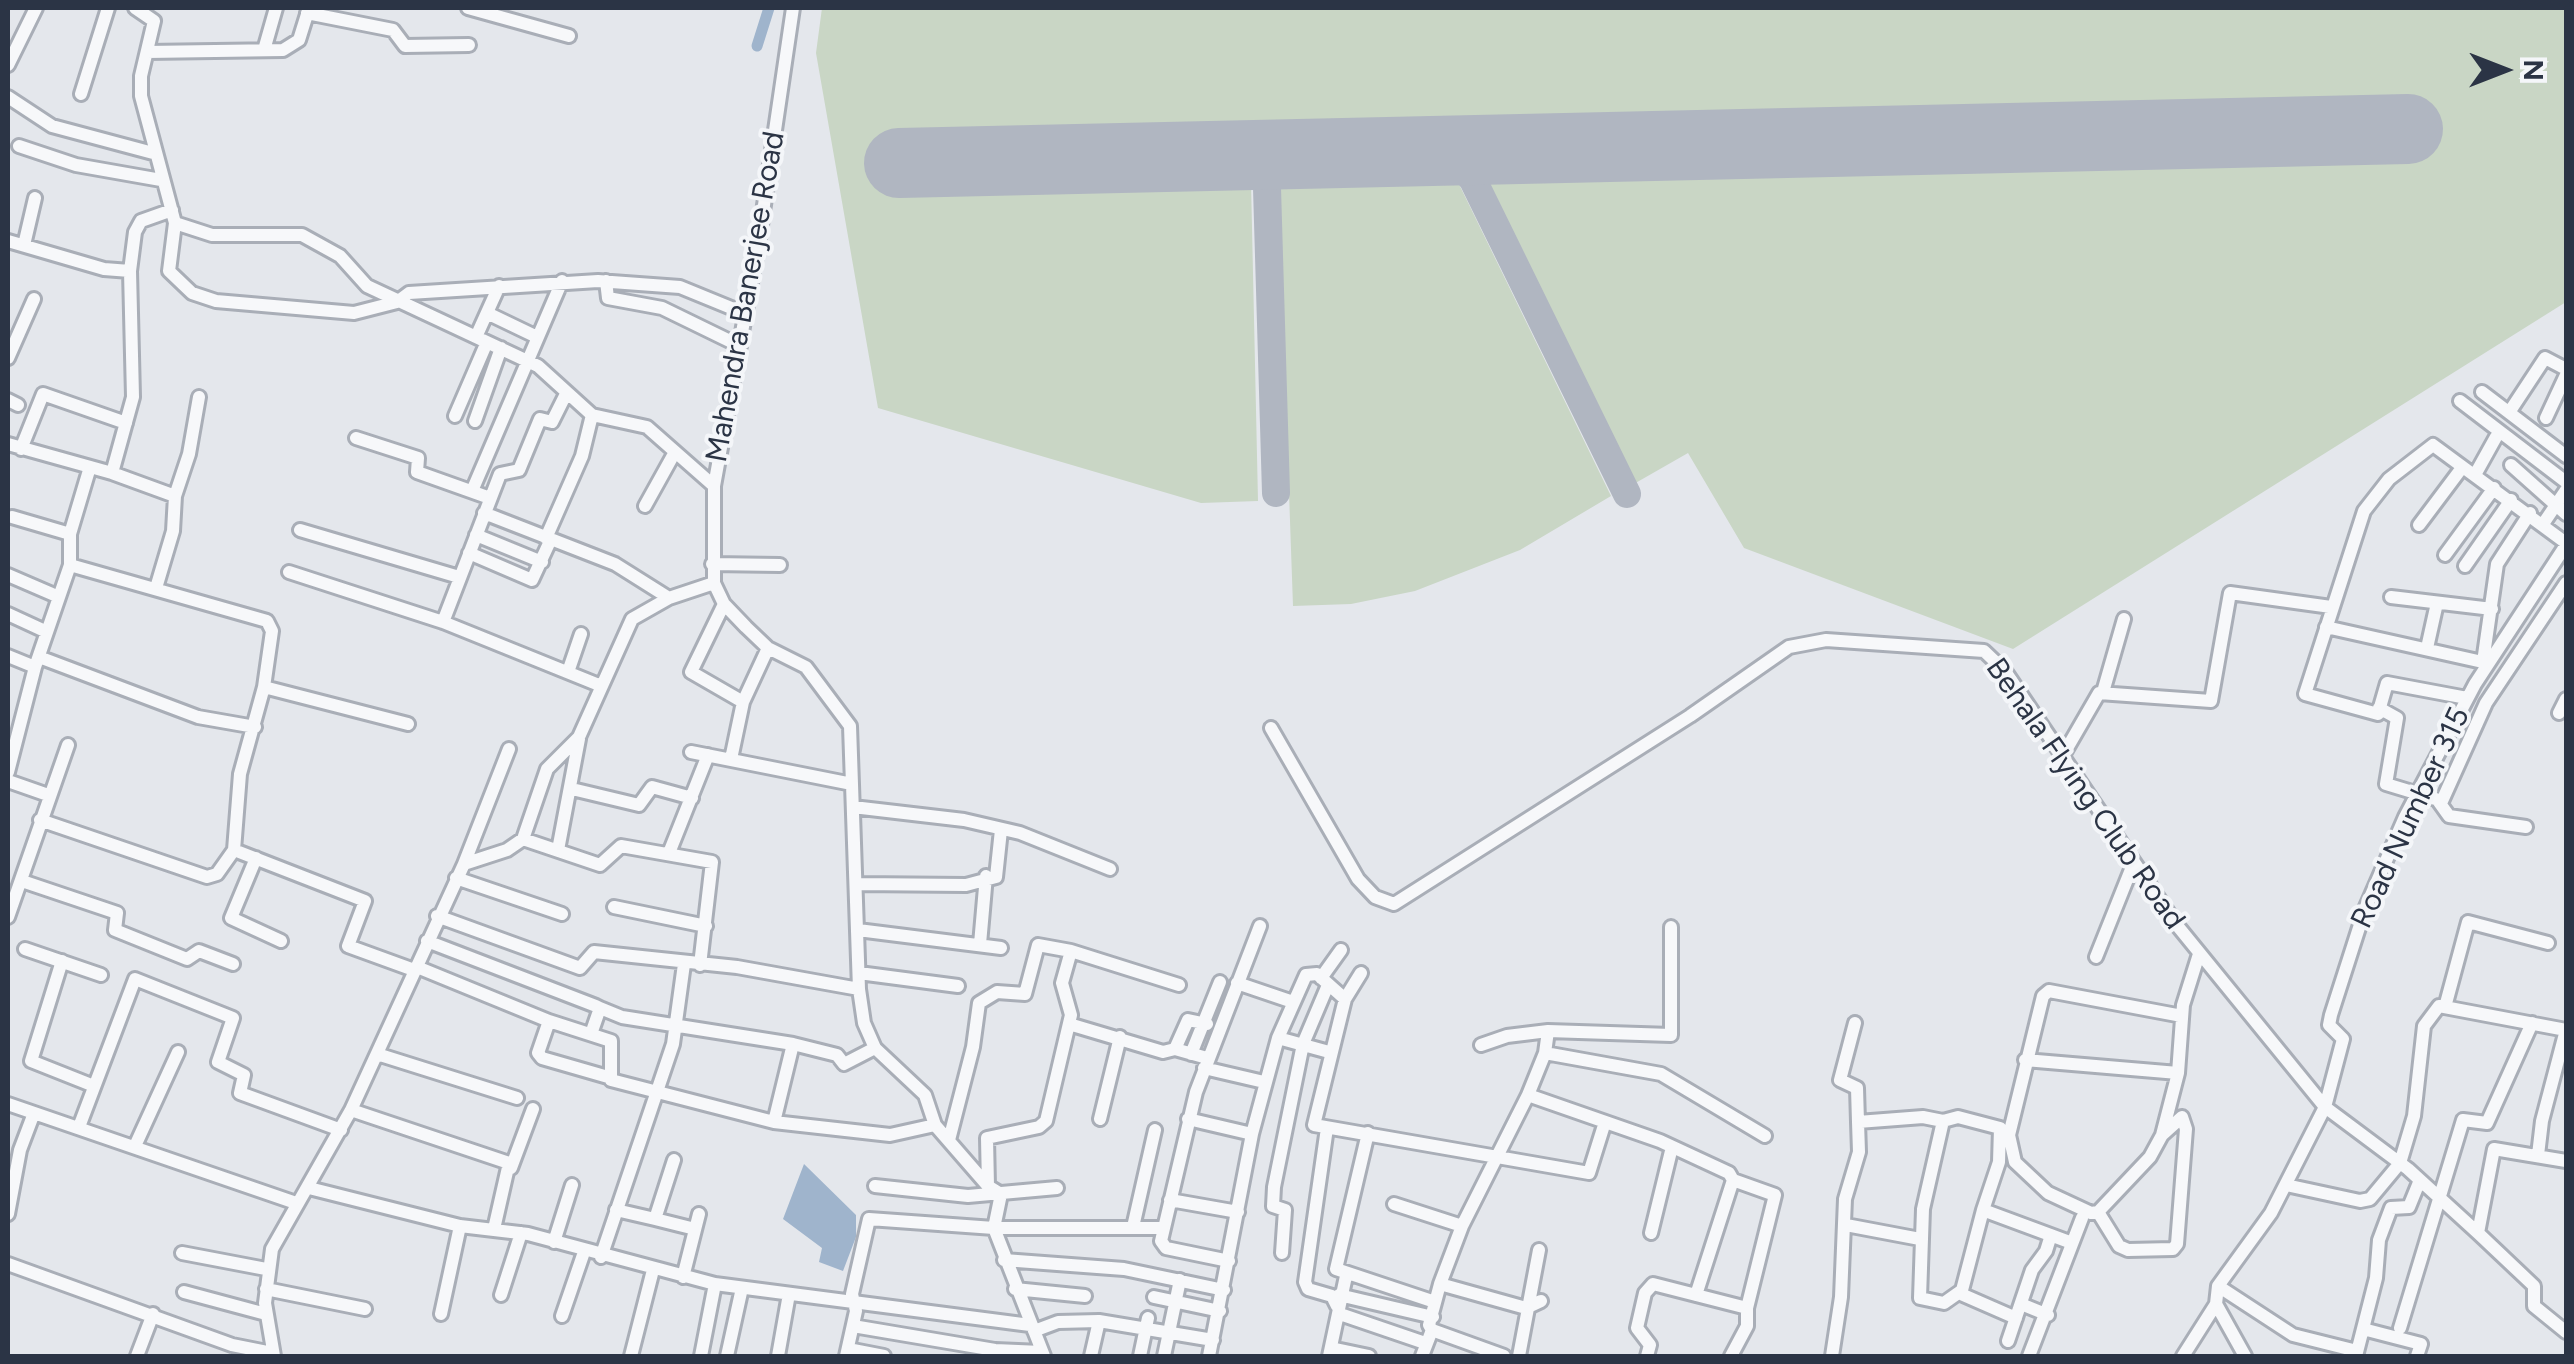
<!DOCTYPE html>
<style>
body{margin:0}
#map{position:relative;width:2574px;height:1364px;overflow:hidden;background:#e4e7ec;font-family:Figtree,sans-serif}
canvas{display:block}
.frame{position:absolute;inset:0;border:10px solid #2b3445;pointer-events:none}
.north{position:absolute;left:2454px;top:20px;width:100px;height:100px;-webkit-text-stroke:8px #f4f6f9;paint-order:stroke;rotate:90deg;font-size:28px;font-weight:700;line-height:40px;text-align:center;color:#2b3445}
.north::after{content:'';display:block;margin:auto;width:35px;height:45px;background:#2b3445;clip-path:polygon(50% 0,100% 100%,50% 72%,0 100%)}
</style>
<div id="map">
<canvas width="2574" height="1364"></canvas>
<div class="frame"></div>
<div class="north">N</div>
</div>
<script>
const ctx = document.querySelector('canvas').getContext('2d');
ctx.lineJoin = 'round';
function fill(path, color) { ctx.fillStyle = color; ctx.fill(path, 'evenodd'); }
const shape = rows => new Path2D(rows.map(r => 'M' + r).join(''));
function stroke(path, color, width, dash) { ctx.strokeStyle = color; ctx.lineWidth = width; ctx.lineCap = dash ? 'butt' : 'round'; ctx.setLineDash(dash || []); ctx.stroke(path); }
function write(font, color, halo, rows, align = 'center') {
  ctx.font = font + ' Figtree,sans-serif'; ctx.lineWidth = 8; ctx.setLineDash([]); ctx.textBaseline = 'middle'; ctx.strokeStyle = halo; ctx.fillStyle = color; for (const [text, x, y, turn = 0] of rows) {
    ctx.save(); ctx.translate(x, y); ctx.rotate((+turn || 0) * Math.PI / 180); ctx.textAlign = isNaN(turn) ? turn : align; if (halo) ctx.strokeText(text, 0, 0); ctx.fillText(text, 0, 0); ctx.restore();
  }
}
fill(shape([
 [822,8,2566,8,2566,302,2013,649,1744,548,1688,453,1632,485,1484,175,2408,151,2408,106,897,147,899,192,1251,182,1258,501,1201,503,878,408,816,53],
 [1455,176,1611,496,1520,550,1415,591,1351,604,1293,606,1278,180]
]), '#c9d6c5');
fill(shape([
 [804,1164,856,1215,856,1237,843,1271,819,1262,822,1248,783,1219]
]), '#9fb4cc');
stroke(shape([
 [757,46,769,8]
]), '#9fb4cc', 11);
stroke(shape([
 [1485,148,1473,180,1627,494],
 [1435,150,1455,159,1473,180],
 [1266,154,1276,493]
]), '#b0b6c1', 28);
stroke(shape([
 [899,163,2408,129]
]), '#b0b6c1', 70);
const minor = shape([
 [135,8,154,21,141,76,141,96,175,223,212,235,302,235,340,256,367,286,538,366,592,415,647,427,714,486],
 [468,8,569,36],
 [793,8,759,239,714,486,714,583,724,604,746,627,768,648,806,667,850,726,859,989,864,1023,875,1048,925,1095,935,1125,988,1186,1001,1194,994,1228,1044,1356],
 [307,13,393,30,405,46,469,45],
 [264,50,276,8],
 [147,52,283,50,299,40,309,8],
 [8,65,36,8],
 [81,94,108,8],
 [8,97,52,126,153,153],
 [19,146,76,165,161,180],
 [175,223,169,271,192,293,216,301,354,313,397,302,409,293,598,281,680,287,746,314],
 [8,241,104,269,130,271],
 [24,245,35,198],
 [606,281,608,298,662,308,740,346],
 [487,313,537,337],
 [476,337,499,286],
 [8,358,34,299],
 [2482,392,2566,456],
 [8,400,18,405],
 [2460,401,2566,482],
 [2512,408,2545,358,2566,369],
 [455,416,487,342],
 [2546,418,2566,375],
 [475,421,501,348],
 [356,438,418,458,417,472,490,498],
 [8,444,112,473],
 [21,449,43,394,126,423],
 [2511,465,2566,514],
 [2476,473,2496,437],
 [472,491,562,281],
 [175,496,189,454,199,397],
 [645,506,675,452],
 [484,513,615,564,669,598],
 [12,517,70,534,90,467],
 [2543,524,2566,490],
 [2419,525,2461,469],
 [300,530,459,577],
 [70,534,70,565],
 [476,535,542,562],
 [546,538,582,456,592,415],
 [469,553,532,580,551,539],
 [2445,555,2494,488],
 [712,564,780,565],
 [2465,566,2511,500],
 [289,572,443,622,599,685],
 [8,575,59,597],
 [156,588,173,531,175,496,112,473,133,397,130,271,135,232,141,221,172,210],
 [2391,597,2492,609],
 [724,604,691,672,743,702],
 [8,614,47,632],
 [443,622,500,474,519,470,540,419,552,422,567,392],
 [2326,627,2487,663],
 [2427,648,2437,603],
 [8,656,35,667],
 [39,657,198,717,255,727],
 [2483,662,2497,564,2530,513],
 [568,672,581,634],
 [264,687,408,724],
 [2103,692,2124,619],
 [2379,708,2397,718,2386,784,2442,801,2486,703,2566,583],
 [2559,713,2566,699],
 [2378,714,2305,694,2364,511,2389,479,2433,445,2566,543],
 [2378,714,2387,683,2467,698],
 [1271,728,1358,879,1375,897,1394,904,1690,716,1789,647,1826,640,1984,651,2005,671,2176,924,2325,1107,2408,1169,2478,1233,2534,1286,2534,1306,2566,1332],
 [691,752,852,784],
 [2062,757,2099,693,2211,701,2230,593,2331,607],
 [731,759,743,702,768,648],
 [8,772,35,667,70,565,267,621,272,631,264,687,240,774,234,850,365,901,348,946,414,970],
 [8,781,48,795],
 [572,789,639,805,652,787,692,798],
 [2439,802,2449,816,2526,827],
 [853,807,964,820,1020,833,1110,869],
 [40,820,207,877,217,874,234,850],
 [523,839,600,865,621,846,712,862,700,965],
 [558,850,579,739],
 [669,853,708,755],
 [256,858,231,918,281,941],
 [464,864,509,749],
 [456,878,562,914],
 [22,881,117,913,115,930,187,959,199,951,233,964],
 [857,884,966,885,996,877,1001,830],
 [614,907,706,926],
 [437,916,580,968,594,952,737,967,859,989],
 [8,917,68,745],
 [858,930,1001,948],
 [427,941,596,1006,600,1008,591,1034],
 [980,944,986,876],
 [25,949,101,975],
 [1071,951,1179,985],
 [2096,957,2134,862],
 [62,961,31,1061,94,1086],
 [417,967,549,1021,611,1041,611,1080,774,1122,890,1135,935,1125],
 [859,973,958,986],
 [1361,973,1345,999,1314,1125,1589,1173,1605,1122],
 [1321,978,1341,950],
 [1237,983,1293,1002],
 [2445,1007,2468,922,2548,943],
 [600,1008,622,1017,793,1044,774,1122],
 [549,1021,538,1053,542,1058,608,1077],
 [1855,1023,1840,1080,1857,1088,1858,1122],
 [1069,1024,1163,1052,1175,1049,1207,1058],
 [1278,1038,1329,1052],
 [793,1044,837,1055,844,1064,875,1048],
 [1481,1045,1507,1036,1548,1031],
 [1175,1049,1188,1020,1207,1024],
 [1545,1053,1661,1074,1765,1136],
 [377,1054,517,1098],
 [1191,1054,1220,982],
 [2025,1060,2178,1073],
 [1204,1068,1264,1082],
 [1528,1095,1545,1053,1548,1031,1671,1035,1671,927],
 [8,1104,296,1203],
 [351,1110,509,1163,494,1229],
 [1100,1119,1120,1037],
 [1188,1119,1252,1134],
 [1943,1121,1923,1209,1920,1298,1944,1303,1961,1291],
 [79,1127,135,979,233,1018,218,1062,244,1075,240,1093,341,1130],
 [1327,1128,1305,1282,1308,1289,1332,1296,1337,1306],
 [1368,1133,1336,1269,1435,1302],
 [2162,1135,2182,1117,2186,1129,2177,1244,2173,1249,2128,1250,2119,1246,2098,1212,2091,1213,2048,1193,2015,1162,2009,1135,2043,996,2049,991,2182,1016],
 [949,1140,973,1047,979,1003,997,992,1025,994,1038,945,1071,951,1062,983,1071,1015,1046,1121,1039,1127,987,1138,988,1186],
 [135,1146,178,1052],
 [2538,1155,2542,1121,2566,1030],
 [674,1160,655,1219,695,1229],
 [511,1168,533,1109],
 [2286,1185,2360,1201,2370,1199,2400,1163,2414,1116,2424,1026,2439,1006,2566,1030],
 [875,1186,968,1196,1057,1188],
 [309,1188,460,1226,528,1234,715,1284,1030,1325],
 [1170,1200,1238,1212],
 [1394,1204,1462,1226],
 [616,1210,655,1219],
 [1983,1210,1961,1294,2016,1318],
 [2098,1212,2150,1157,2162,1135,2178,1073,2183,1005,2199,954],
 [8,1214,20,1150,34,1113],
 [1846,1225,1920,1239],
 [1133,1227,1155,1130],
 [1651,1233,1672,1147],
 [2478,1233,2494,1149,2566,1161],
 [554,1242,572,1185],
 [182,1253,266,1269],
 [1282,1253,1285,1210,1273,1206,1274,1187,1303,1044,1328,985],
 [601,1257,673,1044,684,964],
 [1004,1260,1124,1269,1224,1290],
 [1229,1261,1166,1248,1161,1241,1196,1092,1260,926],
 [8,1264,232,1345,272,1353],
 [683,1277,699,1214],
 [1440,1284,1526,1308,1541,1301],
 [2218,1286,2293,1335,2357,1351],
 [266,1289,365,1309],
 [1015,1289,1085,1296],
 [184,1292,266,1314],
 [501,1295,521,1233],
 [1339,1295,1433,1317],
 [1696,1295,1733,1180],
 [1154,1297,1220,1311],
 [2021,1304,2048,1315],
 [2216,1304,2245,1356],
 [441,1314,460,1226],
 [1340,1314,1425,1343],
 [562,1316,584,1252],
 [853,1326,995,1350,1041,1352],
 [2400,1328,2463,1120,2487,1123,2532,1023],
 [2363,1329,2421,1344,2417,1356],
 [1432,1330,1504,1356],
 [1034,1331,1058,1322,1099,1321,1213,1340],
 [2008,1341,2032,1270,2046,1251,2051,1235],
 [1331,1348,1369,1356],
 [848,1349,884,1356],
 [137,1356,153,1314],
 [274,1356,265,1303,272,1249,351,1110,464,864,507,850,523,839,547,769,579,737,632,619,669,598,714,583],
 [631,1356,653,1270],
 [701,1356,715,1284],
 [727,1356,742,1288],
 [778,1356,789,1294],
 [846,1356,856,1311,852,1294,869,1219,994,1228,1163,1228],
 [1091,1356,1099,1321],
 [1140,1356,1148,1318],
 [1164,1356,1180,1280],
 [1209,1356,1252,1134,1278,1038,1306,975,1317,974,1345,999],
 [1329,1356,1346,1276],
 [1422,1356,1432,1330,1429,1325,1440,1284,1462,1226,1528,1095,1660,1141,1729,1173,1733,1180,1775,1195,1747,1308,1747,1326,1731,1356],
 [1519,1356,1539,1250],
 [1647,1356,1650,1345,1637,1328,1645,1293,1653,1284,1747,1308],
 [1832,1356,1841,1297,1845,1199,1859,1152,1858,1122,1923,1117,1943,1121,1958,1117,2000,1128,1999,1162,1983,1210,2072,1243],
 [2029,1356,2082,1218],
 [2183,1356,2216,1304,2218,1286,2271,1213,2325,1107,2343,1039,2329,1025,2331,1015,2365,909,2405,817,2475,684,2566,545],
 [2356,1356,2376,1278,2379,1240,2391,1208,2409,1207,2420,1180]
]);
stroke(minor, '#a9aeb7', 18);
stroke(minor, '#f7f8fa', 12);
write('30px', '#2b3445', '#f4f6f9', [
 ["Mahendra Banerjee Road",746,297,-80],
 ["Behala Flying Club Road",2085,794,55],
 ["Road Number 315",2411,818,-65]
]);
</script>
